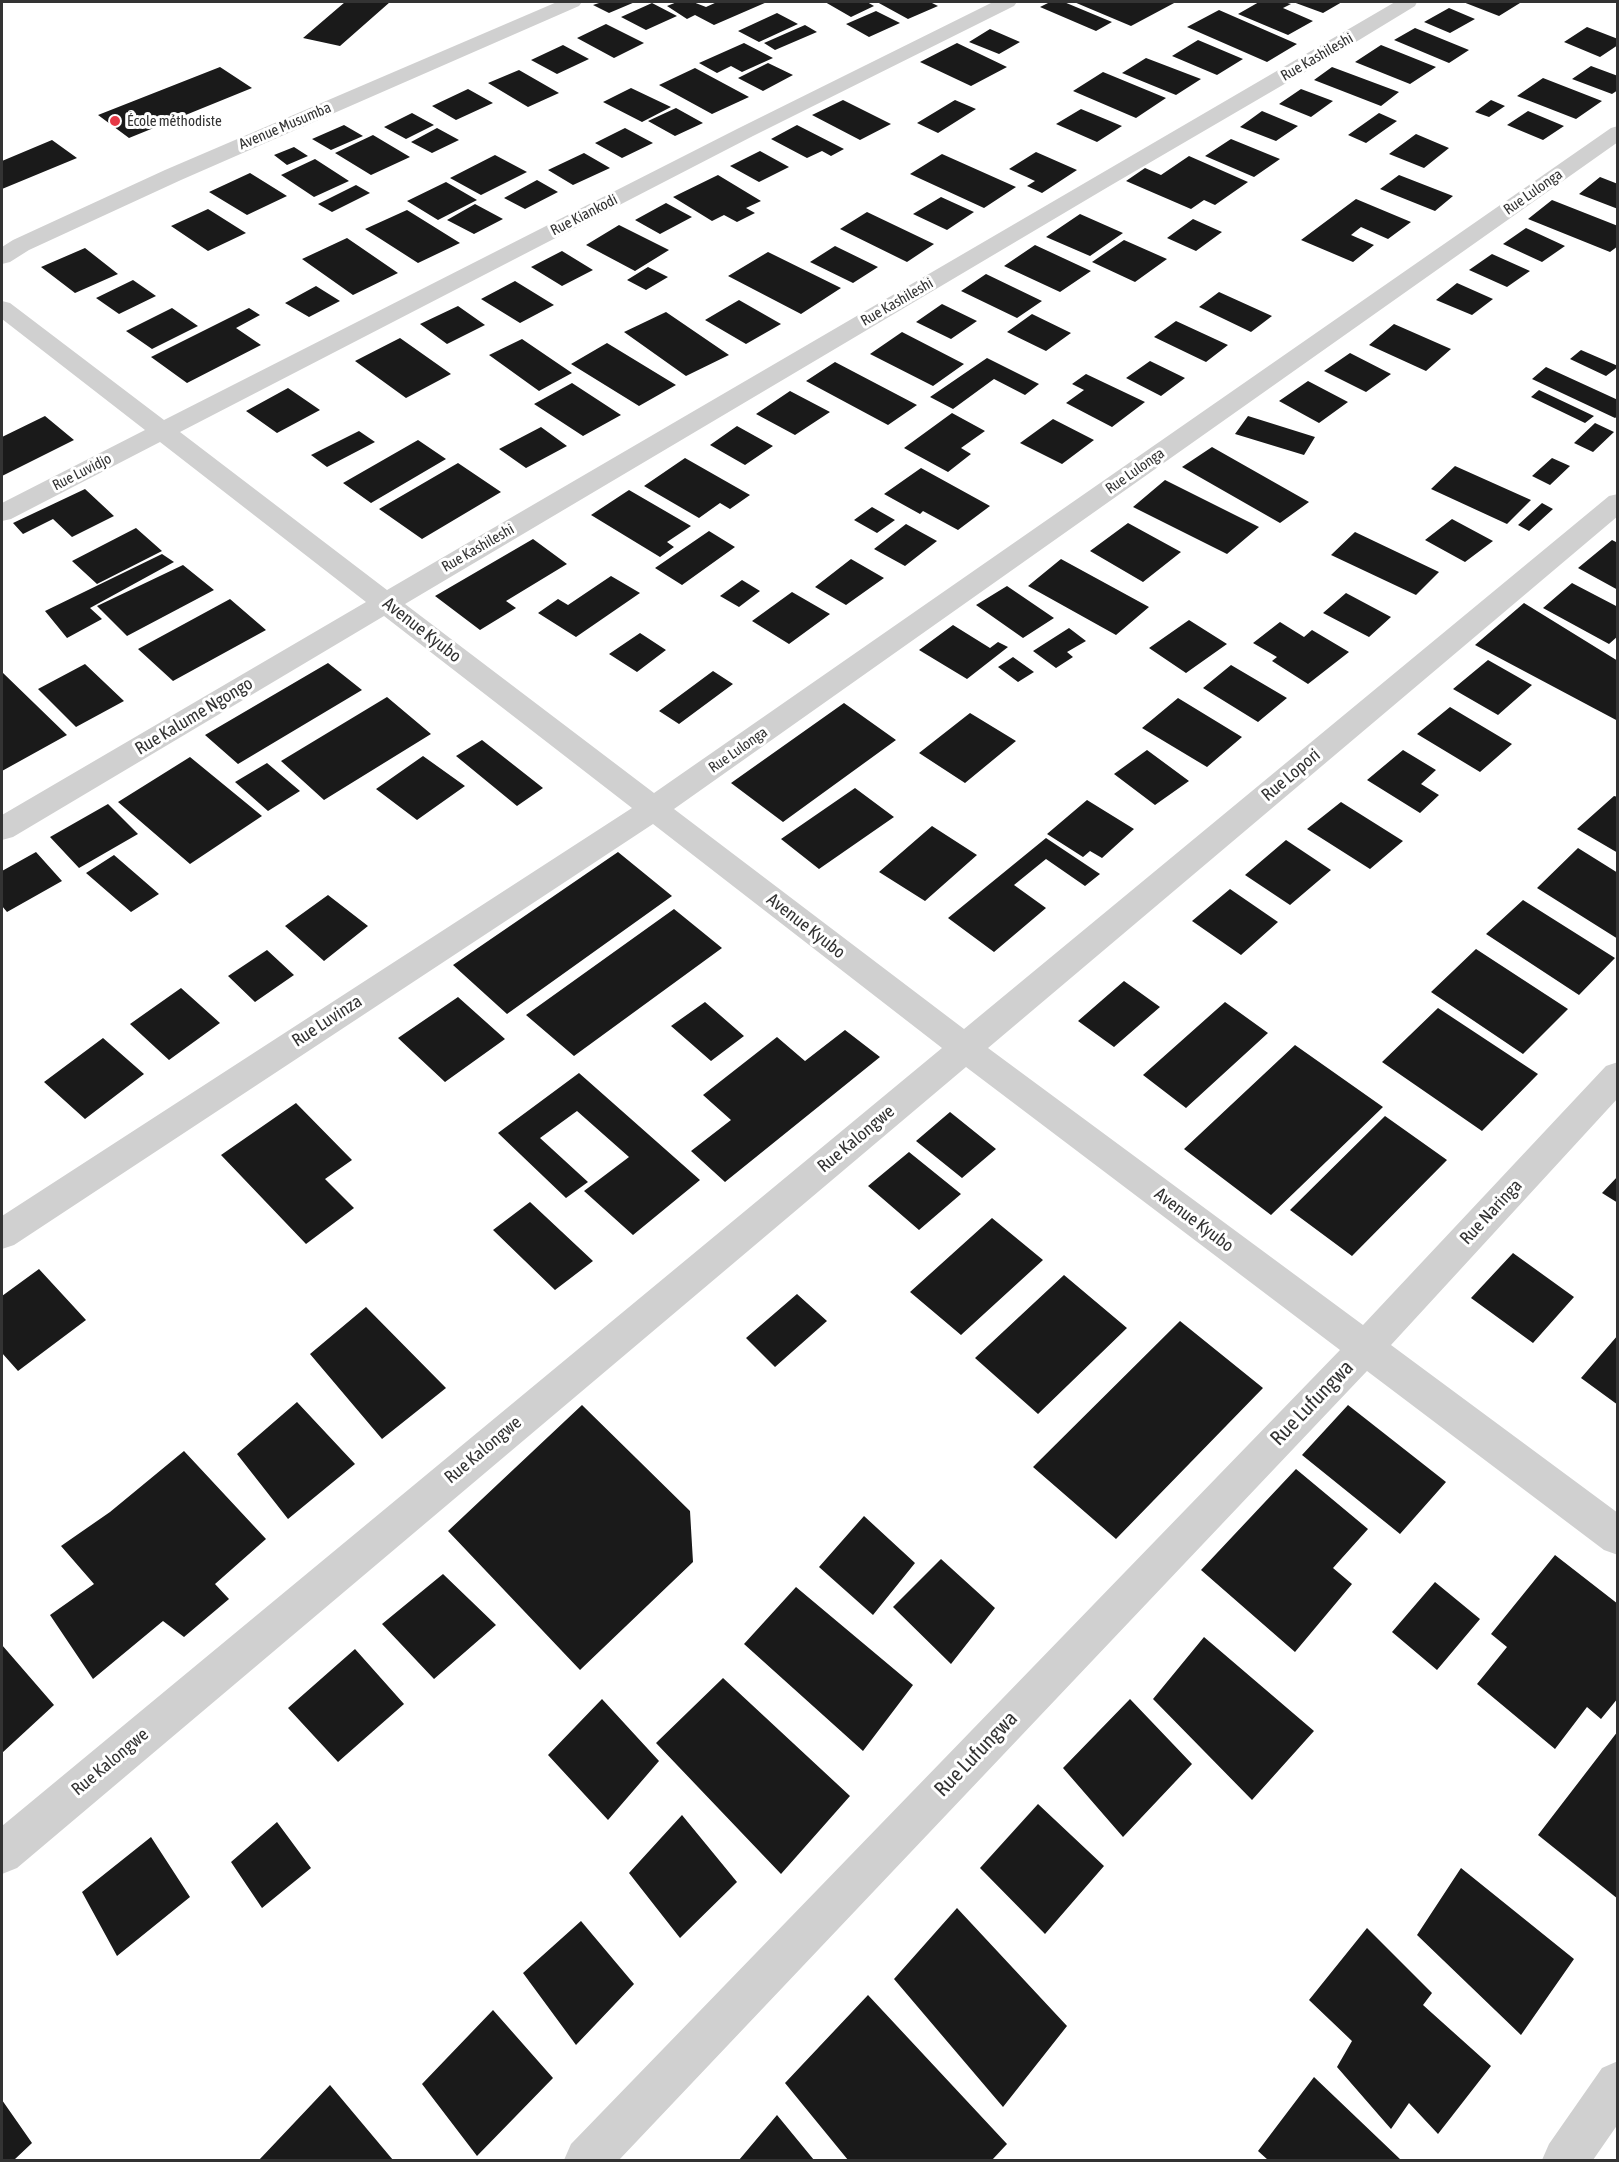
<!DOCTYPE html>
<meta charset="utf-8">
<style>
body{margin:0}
#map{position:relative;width:1619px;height:2162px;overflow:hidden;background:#fff;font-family:"Asap Condensed",sans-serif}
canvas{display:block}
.frame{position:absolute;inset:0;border:3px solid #333;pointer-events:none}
</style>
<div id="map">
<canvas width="1619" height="2162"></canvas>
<div class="frame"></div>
</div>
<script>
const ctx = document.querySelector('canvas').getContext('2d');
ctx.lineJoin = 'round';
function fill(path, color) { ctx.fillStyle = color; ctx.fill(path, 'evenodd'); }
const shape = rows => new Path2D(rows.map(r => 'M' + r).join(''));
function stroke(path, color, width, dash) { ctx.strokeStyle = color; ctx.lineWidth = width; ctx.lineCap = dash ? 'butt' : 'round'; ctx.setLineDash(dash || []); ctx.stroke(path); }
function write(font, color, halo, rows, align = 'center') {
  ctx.font = font + ' "Asap Condensed",sans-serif'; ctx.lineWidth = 6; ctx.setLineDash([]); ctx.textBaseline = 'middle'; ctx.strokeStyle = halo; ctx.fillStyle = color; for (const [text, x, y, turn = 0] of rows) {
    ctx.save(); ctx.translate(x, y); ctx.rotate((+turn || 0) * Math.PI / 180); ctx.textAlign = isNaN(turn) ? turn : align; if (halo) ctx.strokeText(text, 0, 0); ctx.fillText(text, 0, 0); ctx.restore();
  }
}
fill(shape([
 [345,2,390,2,340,46,303,38],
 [602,2,635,2,609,13,593,5],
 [677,2,693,2,706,7,717,2,767,2,714,25,695,15,687,19,667,6],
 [825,2,867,2,874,6,851,17],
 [877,2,930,2,938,6,908,19],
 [1050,2,1064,2,1112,22,1096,31,1040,7],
 [1074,2,1176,2,1131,26],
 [1259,2,1284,2,1291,4,1283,8,1313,21,1288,35,1238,14],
 [1293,2,1342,2,1323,13],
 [1463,2,1516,2,1520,3,1499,16],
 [652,3,677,16,646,30,621,17],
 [1449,8,1475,19,1450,33,1424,22],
 [1219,10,1297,44,1267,62,1187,27],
 [876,11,900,23,869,37,846,24],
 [777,13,798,24,759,42,738,31],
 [606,24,644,43,614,58,577,38],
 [805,25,817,32,775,50,764,43],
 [1587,27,1618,39,1618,45,1600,57,1564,42],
 [1415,28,1469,50,1449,63,1394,40],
 [990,29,1020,42,999,54,969,42],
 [1198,40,1243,59,1217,75,1172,56],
 [744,43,773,58,742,72,731,66,717,73,699,63],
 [957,43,1007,67,971,86,920,62],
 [563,45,589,59,557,74,531,60],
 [1381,45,1436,67,1410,84,1355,62],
 [1146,58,1201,79,1176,95,1122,73],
 [768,63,793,75,763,91,738,78],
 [1591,66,1618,76,1618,90,1612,94,1572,79],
 [220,67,252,88,129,138,98,115],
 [1332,67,1399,92,1381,106,1314,80],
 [695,68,749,97,712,114,659,85],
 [519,70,559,93,528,107,488,83],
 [1103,72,1166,98,1136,118,1073,91],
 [1543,78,1602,101,1576,119,1517,96],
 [631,88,671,107,642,122,603,102],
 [468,89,493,103,456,120,432,106],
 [1301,89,1333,101,1311,117,1279,104],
 [843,100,891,124,860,140,812,115],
 [955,100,976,109,938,133,917,123],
 [1491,100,1505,106,1489,117,1475,112],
 [676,108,703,123,675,136,648,121],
 [1081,109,1122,126,1097,142,1056,124],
 [1262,111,1298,126,1276,141,1240,127],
 [1528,111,1564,126,1543,140,1507,125],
 [412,113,434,125,406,139,384,127],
 [1379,113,1397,121,1366,143,1348,135],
 [344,125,363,136,331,150,312,139],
 [797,125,844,149,831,156,822,151,807,158,771,139],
 [437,128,459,140,432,153,411,142],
 [625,128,653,143,622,158,595,143],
 [1416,134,1449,148,1424,168,1389,154],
 [373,135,410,157,371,175,335,153],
 [1231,139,1280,159,1254,177,1205,156],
 [52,140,77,158,2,189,2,161],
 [294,147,308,156,287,165,274,155],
 [760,151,789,167,759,182,730,166],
 [1036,152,1077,170,1042,193,1027,186,1035,181,1009,169],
 [584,153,610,168,573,185,548,170],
 [942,154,1016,187,984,208,910,174],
 [495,155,527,172,481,195,450,178],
 [1189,156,1248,182,1215,205,1204,200,1191,209,1126,181,1145,168,1161,175],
 [315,159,349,181,314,197,281,175],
 [250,173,287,196,247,215,209,192],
 [718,175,761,201,746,208,755,213,737,222,724,215,712,221,673,197],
 [1399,175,1453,196,1435,211,1380,189],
 [1600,177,1618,184,1618,209,1579,194],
 [537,180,558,192,525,209,504,198],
 [446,182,477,200,438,220,407,201],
 [356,185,370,193,332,212,318,204],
 [941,197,974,212,947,230,913,214],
 [1356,199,1411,222,1388,239,1361,227,1351,235,1374,245,1353,262,1301,240],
 [1552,200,1618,226,1618,246,1610,252,1528,219],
 [666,203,692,217,660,234,635,220],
 [475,204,503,219,474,234,447,220],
 [208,209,246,233,208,251,171,226],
 [407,210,460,243,418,263,365,229],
 [867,212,934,244,907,262,840,229],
 [1080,214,1123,233,1090,256,1046,237],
 [1193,219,1222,232,1196,251,1167,238],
 [619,225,669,250,635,271,586,245],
 [1526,228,1565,246,1542,262,1503,244],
 [347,238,398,273,353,295,302,259],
 [1124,240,1167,259,1135,282,1092,262],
 [1035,245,1091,271,1060,292,1004,266],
 [835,246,878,267,853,283,810,262],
 [85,248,118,274,75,293,41,267],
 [562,251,593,270,562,286,531,267],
 [768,252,841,288,801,314,728,276],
 [1492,254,1530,271,1507,287,1469,270],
 [648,267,668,277,646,290,627,280],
 [986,274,1042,301,1017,318,961,291],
 [133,280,156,296,119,314,96,298],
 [515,281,554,305,520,323,481,299],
 [1457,283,1493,299,1472,315,1436,300],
 [316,286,340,301,309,317,285,303],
 [1219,292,1272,316,1251,332,1199,307],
 [739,300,781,324,746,344,705,320],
 [942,304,977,321,951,339,916,322],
 [458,306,485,325,447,344,420,324],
 [172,308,198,326,152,349,126,331],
 [249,308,260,315,236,328,261,345,187,383,151,357],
 [666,312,729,355,686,376,624,332],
 [1032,314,1071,333,1046,351,1007,332],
 [1176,321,1228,345,1206,362,1154,337],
 [1394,324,1451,349,1426,371,1369,345],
 [902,332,964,364,933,386,870,354],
 [400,338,451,374,406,398,355,361],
 [522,339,572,373,539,391,489,355],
 [607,343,676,385,639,406,571,364],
 [1581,350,1618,366,1618,367,1606,376,1570,359],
 [1350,353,1391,374,1366,392,1324,371],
 [987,358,1039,384,1025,395,994,379,953,409,930,397],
 [1150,361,1185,378,1161,396,1126,378],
 [835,362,917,405,888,425,806,381],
 [1546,367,1618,400,1618,416,1615,418,1532,379],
 [1086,374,1145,402,1112,427,1066,403,1084,390,1072,384],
 [1308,381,1348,402,1319,423,1279,401],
 [572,383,621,415,583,436,534,404],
 [288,388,320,410,277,433,246,411],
 [1539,390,1594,416,1585,423,1531,397],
 [790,391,830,412,795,435,756,414],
 [952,413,985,431,961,448,971,454,948,472,904,448],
 [45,416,74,440,2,476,2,437],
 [1248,416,1315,437,1304,455,1235,434],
 [1053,419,1094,440,1062,464,1020,443],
 [1595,423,1614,432,1593,452,1574,443],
 [737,426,773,446,745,465,710,445],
 [541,427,567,446,526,468,499,449],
 [359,431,375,442,327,467,311,455],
 [418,440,446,459,371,503,343,483],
 [1212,447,1309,502,1280,523,1182,467],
 [685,458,750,495,730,509,720,503,699,518,644,486],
 [1552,458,1570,466,1550,485,1532,476],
 [458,463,501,492,422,539,379,509],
 [1455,466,1531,500,1507,524,1431,489],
 [921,468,990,506,958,530,923,511,920,514,884,494],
 [1165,480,1259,527,1227,554,1133,507],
 [85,489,114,516,72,537,53,519,23,534,13,523],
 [629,490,691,526,667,542,674,547,660,557,591,515],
 [1542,503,1553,509,1529,531,1518,525],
 [872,507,895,520,877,533,854,520],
 [1452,519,1493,541,1465,562,1425,540],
 [1128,523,1181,552,1143,582,1090,551],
 [906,524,937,541,905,566,874,549],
 [136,528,162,551,97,584,72,561],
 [709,531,735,547,682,585,655,568],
 [1355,532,1439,572,1416,595,1331,555],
 [533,539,567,564,506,601,516,608,480,630,435,596],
 [1612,540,1618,543,1618,590,1578,568],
 [162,554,174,562,90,608,102,619,67,638,45,611],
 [851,559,884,578,846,605,815,587],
 [1061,559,1149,607,1116,635,1028,586],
 [183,565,214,590,127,636,97,606],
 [611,576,640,593,576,637,538,613,558,599,568,605],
 [742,580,760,591,739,607,720,596],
 [1572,583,1618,607,1618,636,1609,644,1543,608],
 [1007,586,1054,618,1023,638,976,605],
 [792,592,830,614,789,644,752,621],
 [1346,593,1391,617,1369,637,1323,613],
 [230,599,266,630,173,681,138,649],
 [1524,603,1618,661,1618,721,1475,645],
 [1189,620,1227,644,1186,673,1149,648],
 [1280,622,1304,637,1312,630,1349,652,1308,684,1272,661,1277,657,1253,643],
 [953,625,990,648,998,642,1008,647,967,679,919,650],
 [1069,628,1086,641,1067,652,1073,657,1056,668,1033,651],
 [640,633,666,650,637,672,609,654],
 [1013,657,1034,672,1018,682,998,667],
 [1488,660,1532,685,1498,715,1453,689],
 [328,663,362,690,238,764,205,735],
 [85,664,124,701,76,727,38,689],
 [1231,665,1287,698,1258,722,1203,688],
 [713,671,733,684,679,724,659,711],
 [2,672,67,735,2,771],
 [387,697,431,734,324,800,281,761],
 [1178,698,1242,737,1207,767,1142,728],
 [844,703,896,740,783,822,731,783],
 [1450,707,1512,744,1480,772,1417,734],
 [970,713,1016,741,965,783,919,753],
 [482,740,543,788,517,806,456,756],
 [1147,750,1189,781,1155,805,1114,774],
 [1403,750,1436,770,1421,784,1439,795,1420,813,1367,780],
 [423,756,465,786,417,820,376,789],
 [190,757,262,816,190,864,118,802],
 [267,763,300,791,268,811,235,782],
 [855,788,894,817,819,869,781,839],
 [1614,796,1618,797,1618,853,1577,829],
 [1087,800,1134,829,1102,858,1090,851,1083,857,1047,834],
 [1341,802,1403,841,1370,869,1307,829],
 [108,804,138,834,79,868,50,837],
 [932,826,977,855,925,901,879,872],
 [1046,838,1100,874,1085,886,1046,859,1014,885,1046,908,994,952,948,918],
 [1286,840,1331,870,1290,905,1245,875],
 [1578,848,1618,873,1618,939,1537,888],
 [36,852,62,881,7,912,2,906,2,871],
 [618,852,672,896,507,1014,453,965],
 [114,855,159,894,131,912,86,873],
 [1230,889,1278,922,1241,955,1192,921],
 [328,895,368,926,324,961,285,926],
 [1523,900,1615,958,1579,995,1486,934],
 [674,909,722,948,574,1056,526,1015],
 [1476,949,1568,1009,1523,1054,1431,992],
 [267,950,294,975,255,1002,228,976],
 [1124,981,1160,1007,1114,1047,1078,1021],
 [181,988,220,1023,169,1060,130,1024],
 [458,997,505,1039,445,1082,398,1038],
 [705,1002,744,1036,711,1061,671,1026],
 [1225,1002,1268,1033,1186,1108,1143,1075],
 [1438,1008,1538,1074,1482,1131,1382,1062],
 [845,1030,880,1057,725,1182,691,1151,731,1120,703,1095,777,1037,805,1061],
 [103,1038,144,1074,85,1119,44,1082],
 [1295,1045,1383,1107,1271,1215,1184,1149],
 [579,1073,700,1180,633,1235,584,1191,629,1157,577,1111,540,1138,588,1182,566,1198,498,1133],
 [296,1103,352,1160,325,1179,354,1208,306,1244,221,1155],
 [950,1112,996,1149,962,1178,916,1141],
 [1385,1116,1447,1160,1352,1256,1290,1210],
 [909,1152,961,1194,919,1230,868,1186],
 [1618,1176,1618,1203,1602,1193],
 [530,1202,593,1261,555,1290,493,1230],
 [992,1218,1043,1260,961,1335,910,1292],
 [1513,1253,1574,1297,1533,1343,1471,1298],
 [39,1269,86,1320,18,1371,2,1353,2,1296],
 [1064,1275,1127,1328,1038,1414,975,1358],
 [797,1294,827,1321,775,1367,746,1338],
 [366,1307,446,1388,382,1439,310,1354],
 [1180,1321,1263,1388,1116,1539,1033,1467],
 [1618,1335,1618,1405,1581,1378],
 [297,1402,355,1464,288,1519,237,1454],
 [582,1405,690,1511,693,1562,580,1670,448,1531],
 [1348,1405,1446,1482,1400,1534,1302,1455],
 [184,1451,266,1539,215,1584,229,1599,184,1637,163,1621,93,1679,50,1615,94,1584,61,1546,110,1512],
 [1296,1469,1368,1529,1333,1568,1352,1584,1295,1652,1201,1570],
 [864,1516,915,1563,873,1615,819,1567],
 [1555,1555,1618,1604,1618,1698,1601,1719,1587,1707,1555,1749,1477,1684,1507,1647,1491,1634],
 [941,1559,995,1608,951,1664,893,1607],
 [443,1574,496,1625,434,1679,382,1624],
 [1435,1582,1480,1619,1437,1670,1392,1632],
 [796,1587,913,1685,863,1751,744,1644],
 [1204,1637,1314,1731,1252,1800,1153,1699],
 [2,1645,54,1705,2,1753],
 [355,1649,404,1704,338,1762,288,1708],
 [723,1678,850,1796,781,1874,656,1743],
 [602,1699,659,1761,608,1820,548,1755],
 [1130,1699,1192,1764,1123,1837,1063,1768],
 [1618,1731,1618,1899,1538,1835],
 [1038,1804,1104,1866,1045,1934,980,1868],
 [682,1815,737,1882,680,1938,629,1873],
 [277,1822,311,1868,262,1908,231,1862],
 [151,1837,190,1897,117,1956,82,1892],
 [1461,1868,1574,1959,1521,2035,1417,1935],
 [957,1908,1067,2026,1003,2107,894,1979],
 [581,1921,634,1984,576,2045,523,1973],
 [1367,1928,1432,1993,1423,2005,1491,2066,1438,2134,1409,2103,1391,2129,1337,2067,1352,2041,1309,2000],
 [868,1995,1007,2144,992,2160,848,2160,785,2083],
 [493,2010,553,2078,477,2156,422,2084],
 [1314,2077,1401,2160,1268,2160,1258,2151],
 [330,2085,393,2160,259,2160],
 [2,2100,32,2143,14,2160,2,2160],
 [777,2115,814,2160,739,2160]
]), '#1a1a1a');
fill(shape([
 [557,2,582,2,579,6,181,180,29,250,10,262,2,264,2,247,13,240,165,170,557,2],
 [993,2,1017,2,1014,6,753,136,180,432,387,590,1395,2,1417,2,1415,6,1341,51,1108,187,405,604,654,793,1611,128,1618,126,1618,142,674,809,964,1029,1609,496,1618,494,1618,516,988,1048,1363,1325,1606,1066,1618,1062,1618,1098,1391,1345,1618,1513,1618,1555,1604,1550,1367,1371,619,2160,564,2160,571,2144,1340,1350,966,1067,17,1868,2,1874,2,1826,942,1048,653,824,14,1245,2,1249,2,1216,632,808,384,616,13,837,2,840,2,815,366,602,160,442,11,519,2,521,2,503,145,430,2,319,2,301,10,303,164,420,739,128,993,2],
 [1618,2061,1618,2124,1593,2160,1542,2160,1549,2144,1602,2068,1618,2061]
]), '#d0d0d0');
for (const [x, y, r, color] of [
 [115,121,6,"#e63946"]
]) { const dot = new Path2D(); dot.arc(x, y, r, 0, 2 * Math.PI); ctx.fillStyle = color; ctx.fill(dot); stroke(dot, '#fff', 2); }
write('15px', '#333', '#fff', [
 ["Rue Kashileshi",1317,57,-30],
 ["Avenue Musumba",285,126,-23],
 ["Rue Lulonga",1533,192,-35],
 ["Rue Kiankodi",584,215,-27],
 ["Rue Kashileshi",897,302,-30],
 ["Rue Lulonga",1135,471,-35],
 ["Rue Luvidjo",82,472,-27],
 ["Rue Kashileshi",478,548,-30],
 ["Rue Lulonga",738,750,-35]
]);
write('15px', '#333', '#fff', [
 ["École méthodiste",127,121]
], 'left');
write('18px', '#333', '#fff', [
 ["Avenue Kyubo",422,630,38],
 ["Rue Kalume Ngongo",194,716,-31],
 ["Rue Lopori",1291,775,-40],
 ["Avenue Kyubo",806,926,38],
 ["Rue Luvinza",327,1021,-33],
 ["Rue Kalongwe",856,1139,-40],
 ["Rue Naringa",1491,1212,-47],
 ["Avenue Kyubo",1194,1220,37],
 ["Rue Kalongwe",483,1450,-40],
 ["Rue Kalongwe",110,1762,-40]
]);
write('21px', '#333', '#fff', [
 ["Rue Lufungwa",1312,1403,-46],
 ["Rue Lufungwa",976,1754,-46]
]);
</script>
